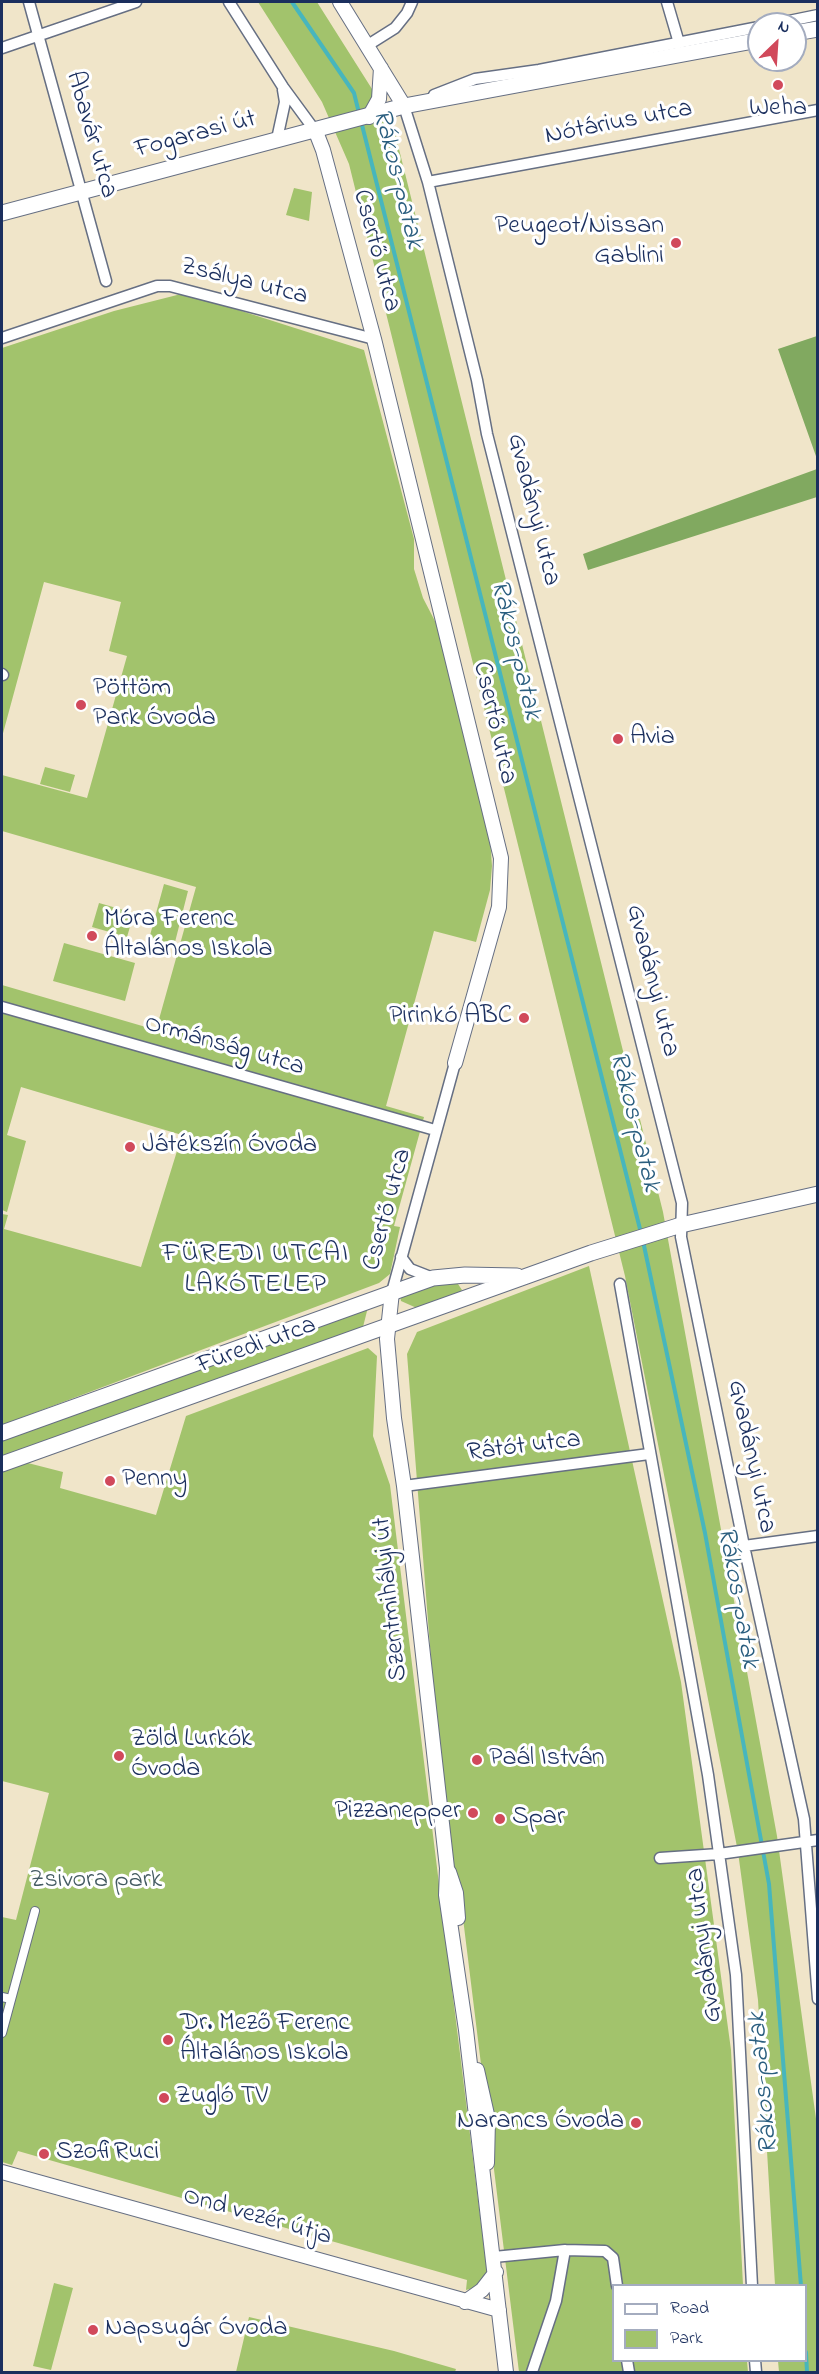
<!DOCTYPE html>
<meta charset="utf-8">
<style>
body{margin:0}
#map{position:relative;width:819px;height:2374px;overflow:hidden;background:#f0e5c9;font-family:"Indie Flower",sans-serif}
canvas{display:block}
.frame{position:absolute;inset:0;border:3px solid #1b2f5e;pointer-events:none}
.legend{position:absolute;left:612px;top:2284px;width:195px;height:78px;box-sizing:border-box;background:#fff;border:2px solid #a4acbf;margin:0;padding:8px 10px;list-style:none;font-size:18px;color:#1b2f5e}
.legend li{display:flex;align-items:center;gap:12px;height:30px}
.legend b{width:30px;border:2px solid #a4acbf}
.north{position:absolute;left:747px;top:12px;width:60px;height:60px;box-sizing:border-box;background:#fff;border:2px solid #a4acbf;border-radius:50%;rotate:25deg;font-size:16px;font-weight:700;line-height:24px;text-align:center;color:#1b2f5e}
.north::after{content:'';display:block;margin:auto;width:21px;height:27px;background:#d1495b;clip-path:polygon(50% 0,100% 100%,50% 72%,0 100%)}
</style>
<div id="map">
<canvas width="819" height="2374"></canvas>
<div class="frame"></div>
<ul class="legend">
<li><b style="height:8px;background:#fff"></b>Road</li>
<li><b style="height:16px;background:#a2c36c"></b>Park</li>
</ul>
<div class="north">N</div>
</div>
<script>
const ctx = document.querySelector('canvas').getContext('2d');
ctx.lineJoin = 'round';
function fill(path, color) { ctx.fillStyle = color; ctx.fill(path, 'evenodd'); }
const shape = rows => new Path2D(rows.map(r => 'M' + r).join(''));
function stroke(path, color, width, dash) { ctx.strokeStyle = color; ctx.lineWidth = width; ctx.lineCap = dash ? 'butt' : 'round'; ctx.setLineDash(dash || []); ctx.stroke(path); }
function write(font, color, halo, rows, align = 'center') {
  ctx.font = font + ' "Indie Flower",sans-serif'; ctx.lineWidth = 6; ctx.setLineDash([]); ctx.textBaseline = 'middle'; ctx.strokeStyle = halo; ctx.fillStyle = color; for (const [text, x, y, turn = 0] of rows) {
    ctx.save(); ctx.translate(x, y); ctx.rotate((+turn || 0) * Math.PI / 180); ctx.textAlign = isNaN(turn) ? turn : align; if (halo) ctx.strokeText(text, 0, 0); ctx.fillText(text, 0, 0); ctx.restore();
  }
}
fill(shape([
 [258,2,317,2,372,89,394,129,663,1212,777,1836,817,2126,817,2372,779,2372,778,2361,806,2360,806,2286,775,2285,758,2000,738,1852,625,1276,349,164,322,102],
 [294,188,312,192,309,221,286,215],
 [185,293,364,350,414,539,414,569,423,598,437,625,490,838,492,866,490,890,476,942,434,931,386,1106,424,1117,394,1226,400,1227,390,1274,379,1283,2,1425,2,1214,8,1215,4,1229,141,1267,182,1135,21,1087,7,1135,26,1141,7,1212,2,1210,2,985,156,1030,196,887,2,831,2,775,87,798,127,656,109,651,121,602,44,582,2,737,2,348,114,311],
 [45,767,75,775,70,792,40,784],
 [164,884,188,891,174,946,149,939],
 [99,903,134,913,127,937,92,927],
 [64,943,135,963,125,1001,53,981],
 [589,1266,681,1682,731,2050,743,2285,614,2286,614,2360,747,2361,748,2372,519,2372,459,1886,452,1860,438,1748,407,1354,417,1332],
 [441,1283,458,1284,462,1290,459,1294,419,1309,401,1301,400,1295],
 [368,1307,363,1327,2,1458,2,1440],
 [368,1348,377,1356,373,1436,390,1485,446,1941,454,1943,452,1989,487,2272,481,2286,466,2290,467,2280,18,2151,12,2165,2,2162,2,1917,16,1920,49,1793,2,1781,2,1470,24,1462,63,1472,60,1488,156,1515,186,1416],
 [54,2283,73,2288,51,2370,33,2366],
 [249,2317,394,2351,456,2369,455,2372,236,2372]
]), '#a2c36c');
fill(shape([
 [817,336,818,336,817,459,778,349],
 [817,469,817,497,588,570,583,554]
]), '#81a960');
stroke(shape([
 [292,2,354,93,359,113],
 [361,121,641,1233],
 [643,1241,705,1533,769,1884,801,2286],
 [806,2352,807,2372]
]), '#47b6bd', 4);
const pedestrian = shape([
 [2,1997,11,1999],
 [2,2033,35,1911]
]);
const minor = shape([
 [29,2,106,281],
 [229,2,283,87,316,132],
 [667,2,679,43],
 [774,24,818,15],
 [368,45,395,28,407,13,412,2],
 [2,48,136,2],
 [434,95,475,79,539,70,759,27],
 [408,105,404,106,428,182,477,380,487,434,682,1203,681,1237,744,1546,804,1819,818,1999],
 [277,139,285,102,283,90],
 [428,182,818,110],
 [2,338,157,286,170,286,374,339],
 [2,674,3,675],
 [2,1007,435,1130],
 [401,1257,410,1269,433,1278],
 [620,1284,708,1775,736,1975,752,2286],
 [392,1292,455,1063],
 [404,1486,649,1454],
 [744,1546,818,1536],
 [660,1858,719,1854,818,1840],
 [494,2257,565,2250,605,2251,613,2258,617,2286],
 [627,2360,629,2372],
 [755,2360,756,2372],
 [532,2372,556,2301,565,2250]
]);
const tertiary = shape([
 [340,2,404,106],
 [369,117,379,99,381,68],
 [316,132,323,150,374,339,501,858,499,907,455,1063],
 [392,1292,387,1339,394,1418,404,1486,447,1868,446,1895,466,2030,506,2372],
 [449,1872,456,1893,458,1918],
 [477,2070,488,2119,487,2163],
 [2,2172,499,2310],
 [465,2302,482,2290,496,2272]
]);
const secondary = shape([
 [795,33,818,29],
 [2,213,404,106,759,40],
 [2,1433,433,1278,465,1275,517,1276],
 [2,1464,591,1253,681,1225,818,1194]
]);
stroke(pedestrian, '#666f83', 10);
stroke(minor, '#666f83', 13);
stroke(tertiary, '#666f83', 16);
stroke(secondary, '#666f83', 17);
stroke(pedestrian, '#fff', 8);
stroke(minor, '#fff', 10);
stroke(tertiary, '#fff', 14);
stroke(secondary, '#fff', 15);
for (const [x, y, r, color] of [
 [778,85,6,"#d1495b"],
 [676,243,6,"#d1495b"],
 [81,705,6,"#d1495b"],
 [618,739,6,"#d1495b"],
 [92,936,6,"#d1495b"],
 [524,1018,6,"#d1495b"],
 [130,1147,6,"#d1495b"],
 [110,1481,6,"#d1495b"],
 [119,1756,6,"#d1495b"],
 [477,1760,6,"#d1495b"],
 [473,1813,6,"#d1495b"],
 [500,1819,6,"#d1495b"],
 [168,2040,6,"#d1495b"],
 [164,2098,6,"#d1495b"],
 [636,2123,6,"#d1495b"],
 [44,2154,6,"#d1495b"],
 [93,2330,6,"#d1495b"]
]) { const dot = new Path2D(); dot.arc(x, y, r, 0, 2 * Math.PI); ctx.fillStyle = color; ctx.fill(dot); stroke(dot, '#fff', 2); }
write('26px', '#1b2f5e', '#fff', [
 ["Weha",778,110,"center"],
 ["Peugeot/Nissan",664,228,"right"],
 ["Gablini",664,258,"right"],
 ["Pöttöm",93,690],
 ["Park Óvoda",93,720],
 ["Avia",630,739],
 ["Móra Ferenc",104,921],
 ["Általános Iskola",104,951],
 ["Pirinkó ABC",512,1018,"right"],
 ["Játékszín Óvoda",142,1147],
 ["Penny",122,1481],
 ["Zöld Lurkók",131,1741],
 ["Óvoda",131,1771],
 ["Paál István",489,1760],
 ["Pizzanepper",461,1813,"right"],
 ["Spar",512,1819],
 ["Dr. Mező Ferenc",180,2025],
 ["Általános Iskola",180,2055],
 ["Zugló TV",176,2098],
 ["Narancs Óvoda",624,2123,"right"],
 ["SzofiRuci",56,2154],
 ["Napsugár Óvoda",105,2330]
], 'left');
write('26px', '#1b2f5e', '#fff', [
 ["Nótárius utca",619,124,-11],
 ["Abavár utca",90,135,74],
 ["Fogarasi út",196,136,-15],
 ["Csertő utca",375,251,75],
 ["Zsálya utca",244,283,14],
 ["Gvadányi utca",532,510,76],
 ["Csertő utca",493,723,77],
 ["Gvadányi utca",651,981,76],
 ["Ormánság utca",224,1047,16],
 ["Csertő utca",389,1210,-75],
 ["Füredi utca",257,1347,-20],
 ["Rátót utca",524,1448,-7],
 ["Gvadányi utca",750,1457,78],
 ["Szentmihályi út",392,1599,-96],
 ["Gvadányi utca",706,1945,-97],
 ["Ond vezér útja",257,2218,16]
]);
write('26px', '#445b62', '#fff', [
 ["Zsivora park",96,1882]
]);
write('italic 27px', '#2a5e7f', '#fff', [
 ["Rákos-patak",396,179,76],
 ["Rákos-patak",514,650,76],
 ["Rákos-patak",633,1122,76],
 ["Rákos-patak",736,1598,80],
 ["Rákos-patak",765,2083,-95]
]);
ctx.letterSpacing = '1.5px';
write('27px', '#1b2f5e', '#fff', [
 ["FÜREDI UTCAI",256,1256],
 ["LAKÓTELEP",256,1287]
]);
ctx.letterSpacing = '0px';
</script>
